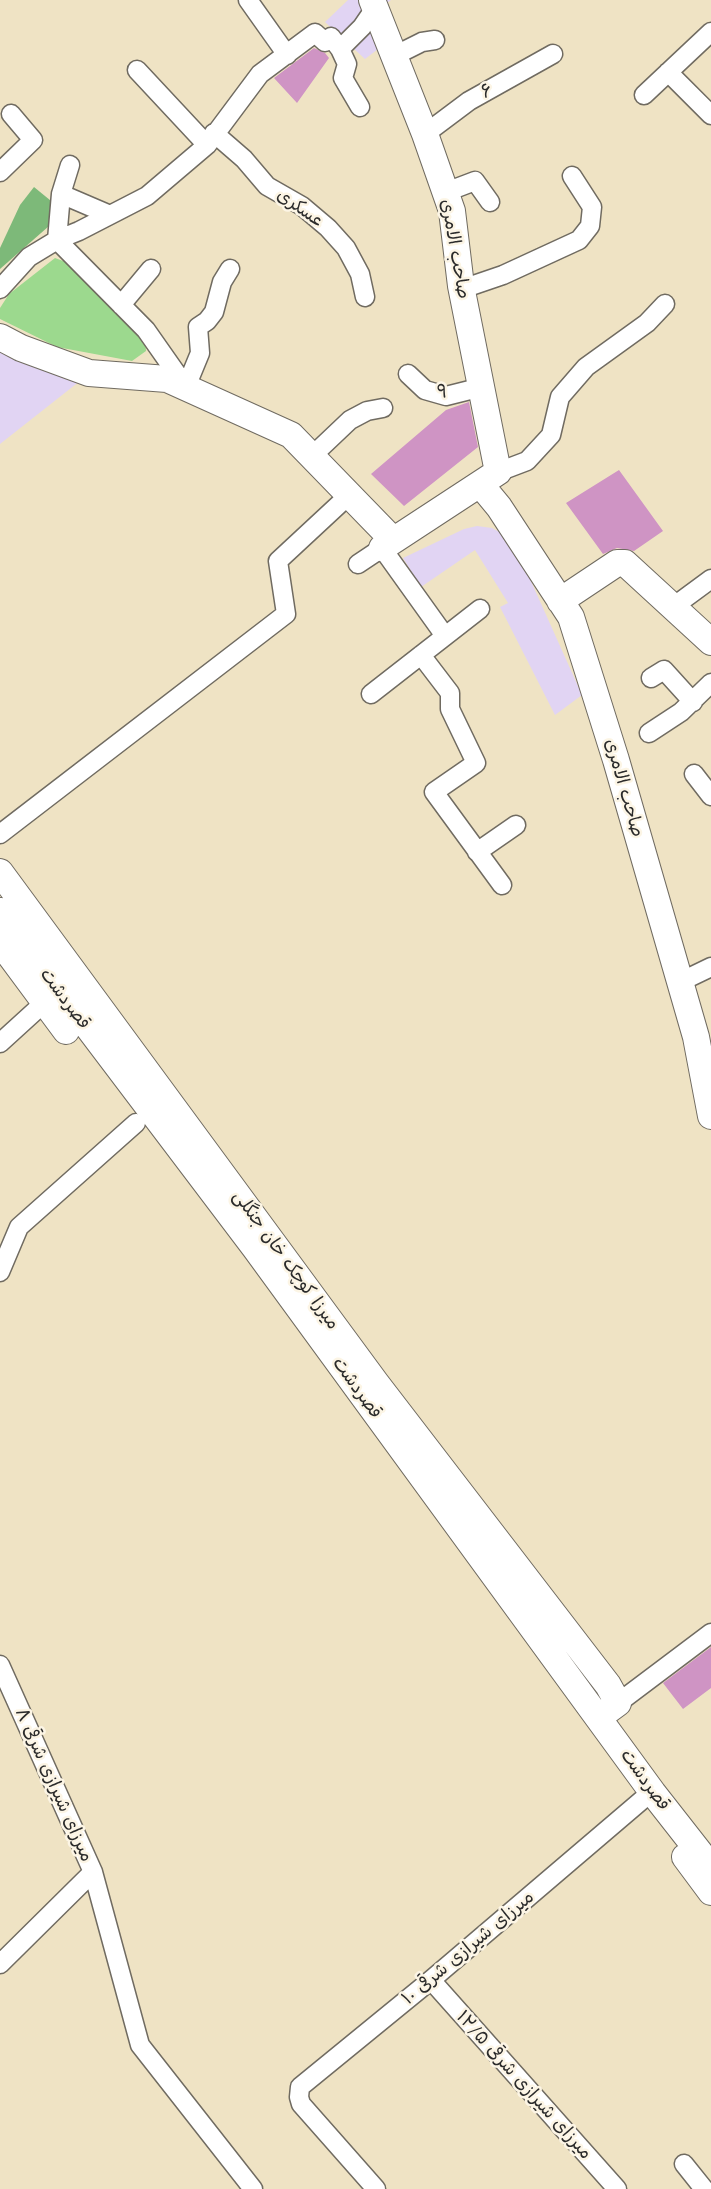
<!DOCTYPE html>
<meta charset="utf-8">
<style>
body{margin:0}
canvas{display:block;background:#efe3c4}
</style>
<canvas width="711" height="2189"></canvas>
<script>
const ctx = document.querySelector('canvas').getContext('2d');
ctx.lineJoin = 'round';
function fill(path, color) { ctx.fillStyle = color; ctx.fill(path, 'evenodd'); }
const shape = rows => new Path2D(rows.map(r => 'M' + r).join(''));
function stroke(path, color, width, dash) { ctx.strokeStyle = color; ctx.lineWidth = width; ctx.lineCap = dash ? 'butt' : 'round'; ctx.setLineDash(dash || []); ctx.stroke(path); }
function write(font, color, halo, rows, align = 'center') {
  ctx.font = font + ' "Comic Neue","Playpen Sans Arabic",sans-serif'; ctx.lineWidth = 5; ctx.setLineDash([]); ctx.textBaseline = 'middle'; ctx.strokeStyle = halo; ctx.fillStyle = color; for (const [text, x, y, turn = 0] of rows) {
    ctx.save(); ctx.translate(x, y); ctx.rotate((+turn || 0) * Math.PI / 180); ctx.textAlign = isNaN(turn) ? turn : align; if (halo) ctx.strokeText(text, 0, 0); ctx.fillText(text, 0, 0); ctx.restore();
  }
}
fill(shape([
 [348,0,391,0,387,3,379,23,386,43,365,59,325,22],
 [0,349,85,377,0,444],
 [477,526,492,528,507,536,521,559,582,695,555,715,500,607,508,603,475,550,421,587,403,558,464,529]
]), '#e1d4f3');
fill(shape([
 [55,258,74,265,145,337,146,351,132,361,57,347,0,319,0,308,9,294]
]), '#9cd98e');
fill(shape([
 [34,187,56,205,57,219,0,269,0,248,20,205]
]), '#7db979');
fill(shape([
 [314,48,325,53,329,58,297,103,274,78],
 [469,402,478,447,404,506,371,474,446,410],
 [619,470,663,531,634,551,617,548,603,554,566,503],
 [711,1647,711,1688,683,1709,663,1683]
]), '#cf94c4');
const street = shape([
 [248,0,287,55],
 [340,49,362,27,375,8],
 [394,56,422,42,435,40],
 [137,70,207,145],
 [668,72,711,115],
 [644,95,711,32],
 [214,133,244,159,267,186,302,206,328,228,346,248,360,274,365,297],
 [425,134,469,101,553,54],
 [0,172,33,140,11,114],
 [446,192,475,181,490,202],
 [61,194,70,165],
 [110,215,61,194,57,240,146,330,186,387],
 [0,289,29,257,57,240,79,231,147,196,207,145,260,74,315,33,325,42,331,37,340,49,347,64,343,78,360,107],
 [462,289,503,275,579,240,590,226,592,207,572,176],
 [121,305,151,269],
 [408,374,425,390,446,396,482,387],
 [186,387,200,353,198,327,207,321,214,312,222,282,230,269],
 [311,457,350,420,367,411,383,408],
 [498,472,527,461,551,435,560,397,586,367,647,323,665,304],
 [358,564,382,548,445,636],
 [673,607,711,579],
 [421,655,450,693,450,709,476,763,434,792,502,885],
 [651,678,664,670,693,702],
 [371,694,480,609],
 [649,733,681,712,711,683],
 [694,774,711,796],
 [0,834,286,614,278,561,348,496],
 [477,852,516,825],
 [680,982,711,967],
 [0,1043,45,1002],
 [0,1272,19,1227,136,1123],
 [0,1665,93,1872,140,2045,253,2189],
 [618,1703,711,1633],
 [0,1964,93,1872],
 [431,1980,617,2189],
 [684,2164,704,2189],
 [376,2189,301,2104,299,2097,300,2087,431,1980,642,1800]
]);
const secondary = shape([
 [372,0,425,134,452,211,461,286,498,472,382,548],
 [0,337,21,348,89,373,167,379,291,435,393,540],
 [480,484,499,507,571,617,616,760,696,1037,711,1116],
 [560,601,617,563,625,563,711,642],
 [0,872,376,1383,608,1685,618,1703,599,1717],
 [0,911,255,1248,653,1793,711,1867],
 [0,942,66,1031],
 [685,1857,711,1892]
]);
stroke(street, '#706b61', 21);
stroke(secondary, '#706b61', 28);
stroke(street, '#fff', 18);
stroke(secondary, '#fff', 26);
write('18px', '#2b2b2b', '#fcf5e5', [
 ["۶",487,91,-30],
 ["عسکری",300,208,35],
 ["صاحب الامری",455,249,80],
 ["۹",442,392,5],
 ["صاحب الامری",624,788,74],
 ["قصردشت",65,999,53],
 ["میرزا کوچک خان جنگلی",286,1260,54],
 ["قصردشت",357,1388,54],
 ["قصردشت",645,1780,54],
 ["۸ میرزای شیرازی شرقی",54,1785,66],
 ["۱۰ میرزای شیرازی شرقی",468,1948,-40],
 ["۱۲/۵ میرزای شیرازی شرقی",524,2085,48]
]);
</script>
